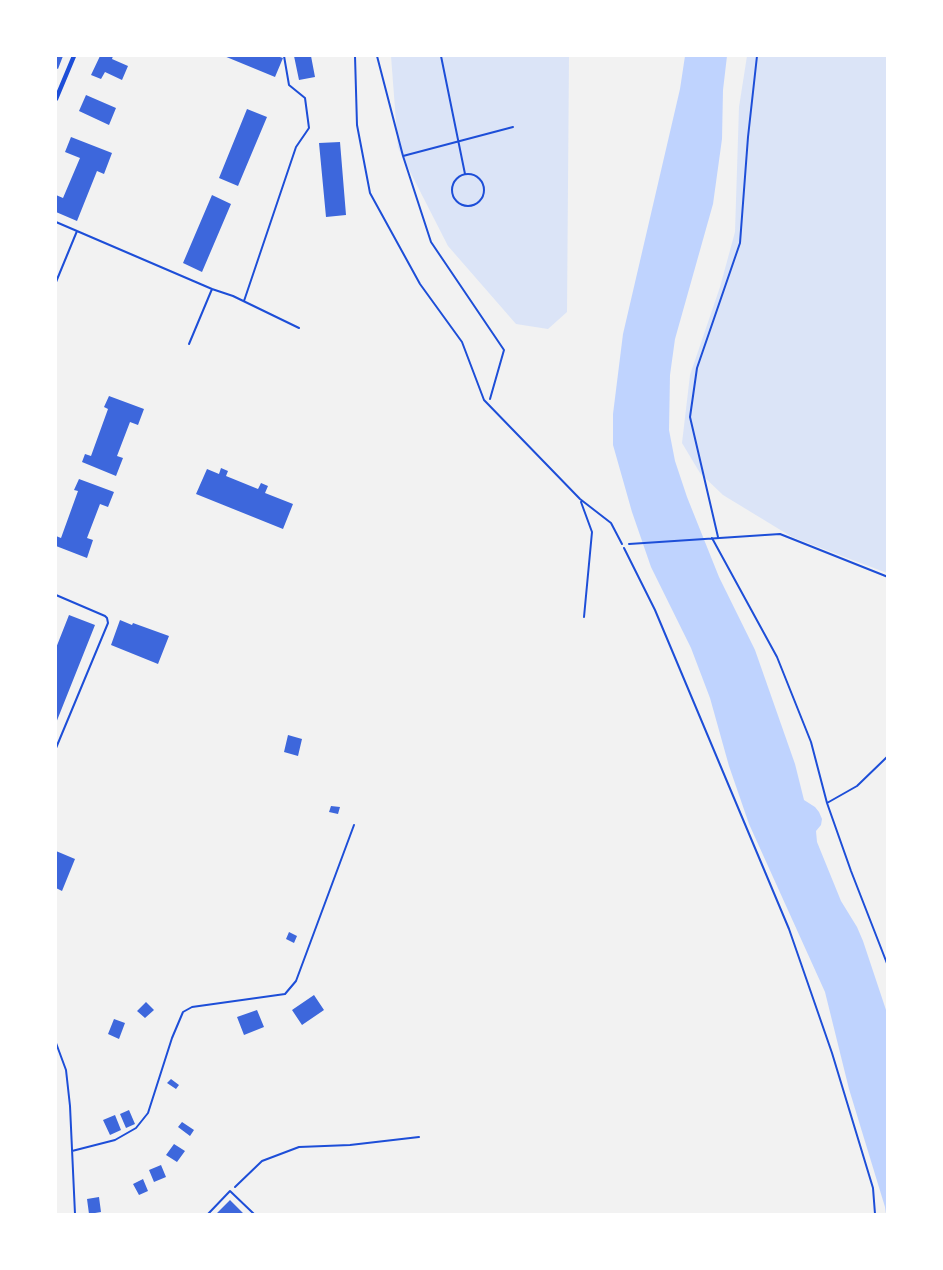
<!DOCTYPE html>
<style>
body{margin:0}
#map{position:relative;width:943px;height:1270px;overflow:hidden;background:#f2f2f2;font-family:"Noto Sans",sans-serif}
canvas{display:block}
.frame{position:absolute;inset:0;border:57px solid #fff;pointer-events:none}
</style>
<div id="map">
<canvas width="943" height="1270"></canvas>
<div class="frame"></div>
</div>
<script>
const ctx = document.querySelector('canvas').getContext('2d');
ctx.lineJoin = 'round';
function fill(path, color) { ctx.fillStyle = color; ctx.fill(path, 'evenodd'); }
const shape = rows => new Path2D(rows.map(r => 'M' + r).join(''));
function stroke(path, color, width, dash) { ctx.strokeStyle = color; ctx.lineWidth = width; ctx.lineCap = dash ? 'butt' : 'round'; ctx.setLineDash(dash || []); ctx.stroke(path); }
fill(shape([
 [391,56,569,56,567,312,548,329,516,324,448,246,398,148],
 [747,56,887,56,887,573,792,537,723,495,700,473,682,443,690,375,720,287,735,232,739,107]
]), '#dbe4f7');
fill(shape([
 [685,56,727,56,723,90,722,139,713,204,675,339,670,375,669,430,675,461,687,497,719,577,755,650,795,764,804,800,815,807,819,812,822,819,821,825,816,831,817,842,841,901,857,927,863,941,887,1013,887,1214,886,1214,885,1207,849,1089,825,992,749,824,729,766,710,698,691,648,651,567,632,512,613,445,613,414,623,334,680,89]
]), '#bfd3fe');
fill(shape([
 [56,56,63,56,58,69,56,68],
 [100,56,113,56,112,59,128,66,122,80,105,72,101,79,91,75],
 [224,56,277,56,283,58,275,77],
 [294,56,311,56,315,77,299,80],
 [86,95,116,108,109,125,79,111],
 [247,109,267,117,238,186,219,178],
 [71,137,112,153,104,174,97,171,77,221,56,212,56,195,63,198,80,158,65,152],
 [340,142,346,215,326,217,319,143],
 [212,195,231,204,202,272,183,263],
 [109,396,144,409,138,425,130,422,117,456,123,458,116,476,82,462,85,454,91,456,108,409,104,407],
 [221,468,228,471,226,476,258,489,261,483,268,486,265,493,293,504,283,529,196,494,207,469,219,474],
 [79,479,114,492,108,507,100,504,87,538,93,540,87,558,56,546,56,536,61,538,78,491,74,490],
 [69,615,95,625,56,723,56,648],
 [120,620,132,625,133,623,169,636,158,664,111,645],
 [288,735,302,739,298,756,284,752],
 [331,806,340,807,338,814,329,812],
 [56,851,75,859,62,891,56,888],
 [289,932,297,936,294,943,286,939],
 [314,995,324,1010,302,1025,292,1010],
 [146,1002,154,1010,145,1018,137,1011],
 [257,1010,264,1027,244,1035,237,1017],
 [114,1019,125,1023,119,1039,108,1034],
 [171,1079,179,1085,176,1089,167,1083],
 [129,1110,135,1124,126,1128,120,1114],
 [115,1115,121,1130,110,1135,103,1120],
 [182,1122,194,1130,190,1136,178,1127],
 [174,1144,185,1151,177,1162,166,1155],
 [161,1165,166,1177,154,1182,149,1170],
 [143,1179,148,1191,139,1195,133,1184],
 [99,1197,101,1212,89,1214,87,1199],
 [230,1200,244,1214,216,1214]
]), '#3d67dc');
stroke(shape([
 [377,56,403,156,431,242,504,350,490,399],
 [441,56,465,174],
 [403,156,513,127],
 '452 190a16 16 0 1 1 32 0a16 16 0 1 1-32 0Z',
 [718,537,690,417,697,368,740,243,748,137,757,56],
 [712,538,777,657,811,742,827,803,851,871,888,966],
 [629,544,780,534,888,577],
 [624,548,655,610,789,929,832,1053,873,1188,875,1214],
 [827,803,857,786,888,756],
 [235,1187,262,1161,299,1147,350,1145,419,1137]
]), '#1d4ed8', 2);
stroke(shape([
 [355,56,357,125,370,193,420,284,462,342,484,400,580,499,611,523,622,544],
 [56,222,212,289,189,344],
 [56,282,77,231],
 [212,289,233,296,299,328],
 [244,301,296,147,309,128,305,98,289,85,284,56],
 [581,502,592,532,584,617],
 [56,595,105,616,107,618,108,623,56,748],
 [56,1043,66,1070,70,1106,75,1214],
 [72,1151,115,1140,136,1128,148,1113,172,1038,183,1012,192,1007,285,994,296,981,354,825],
 [208,1214,230,1191,254,1214]
]), '#1d4ed8', 2);
stroke(shape([
 [56,99,74,56]
]), '#1d4ed8', 4.5);
</script>
